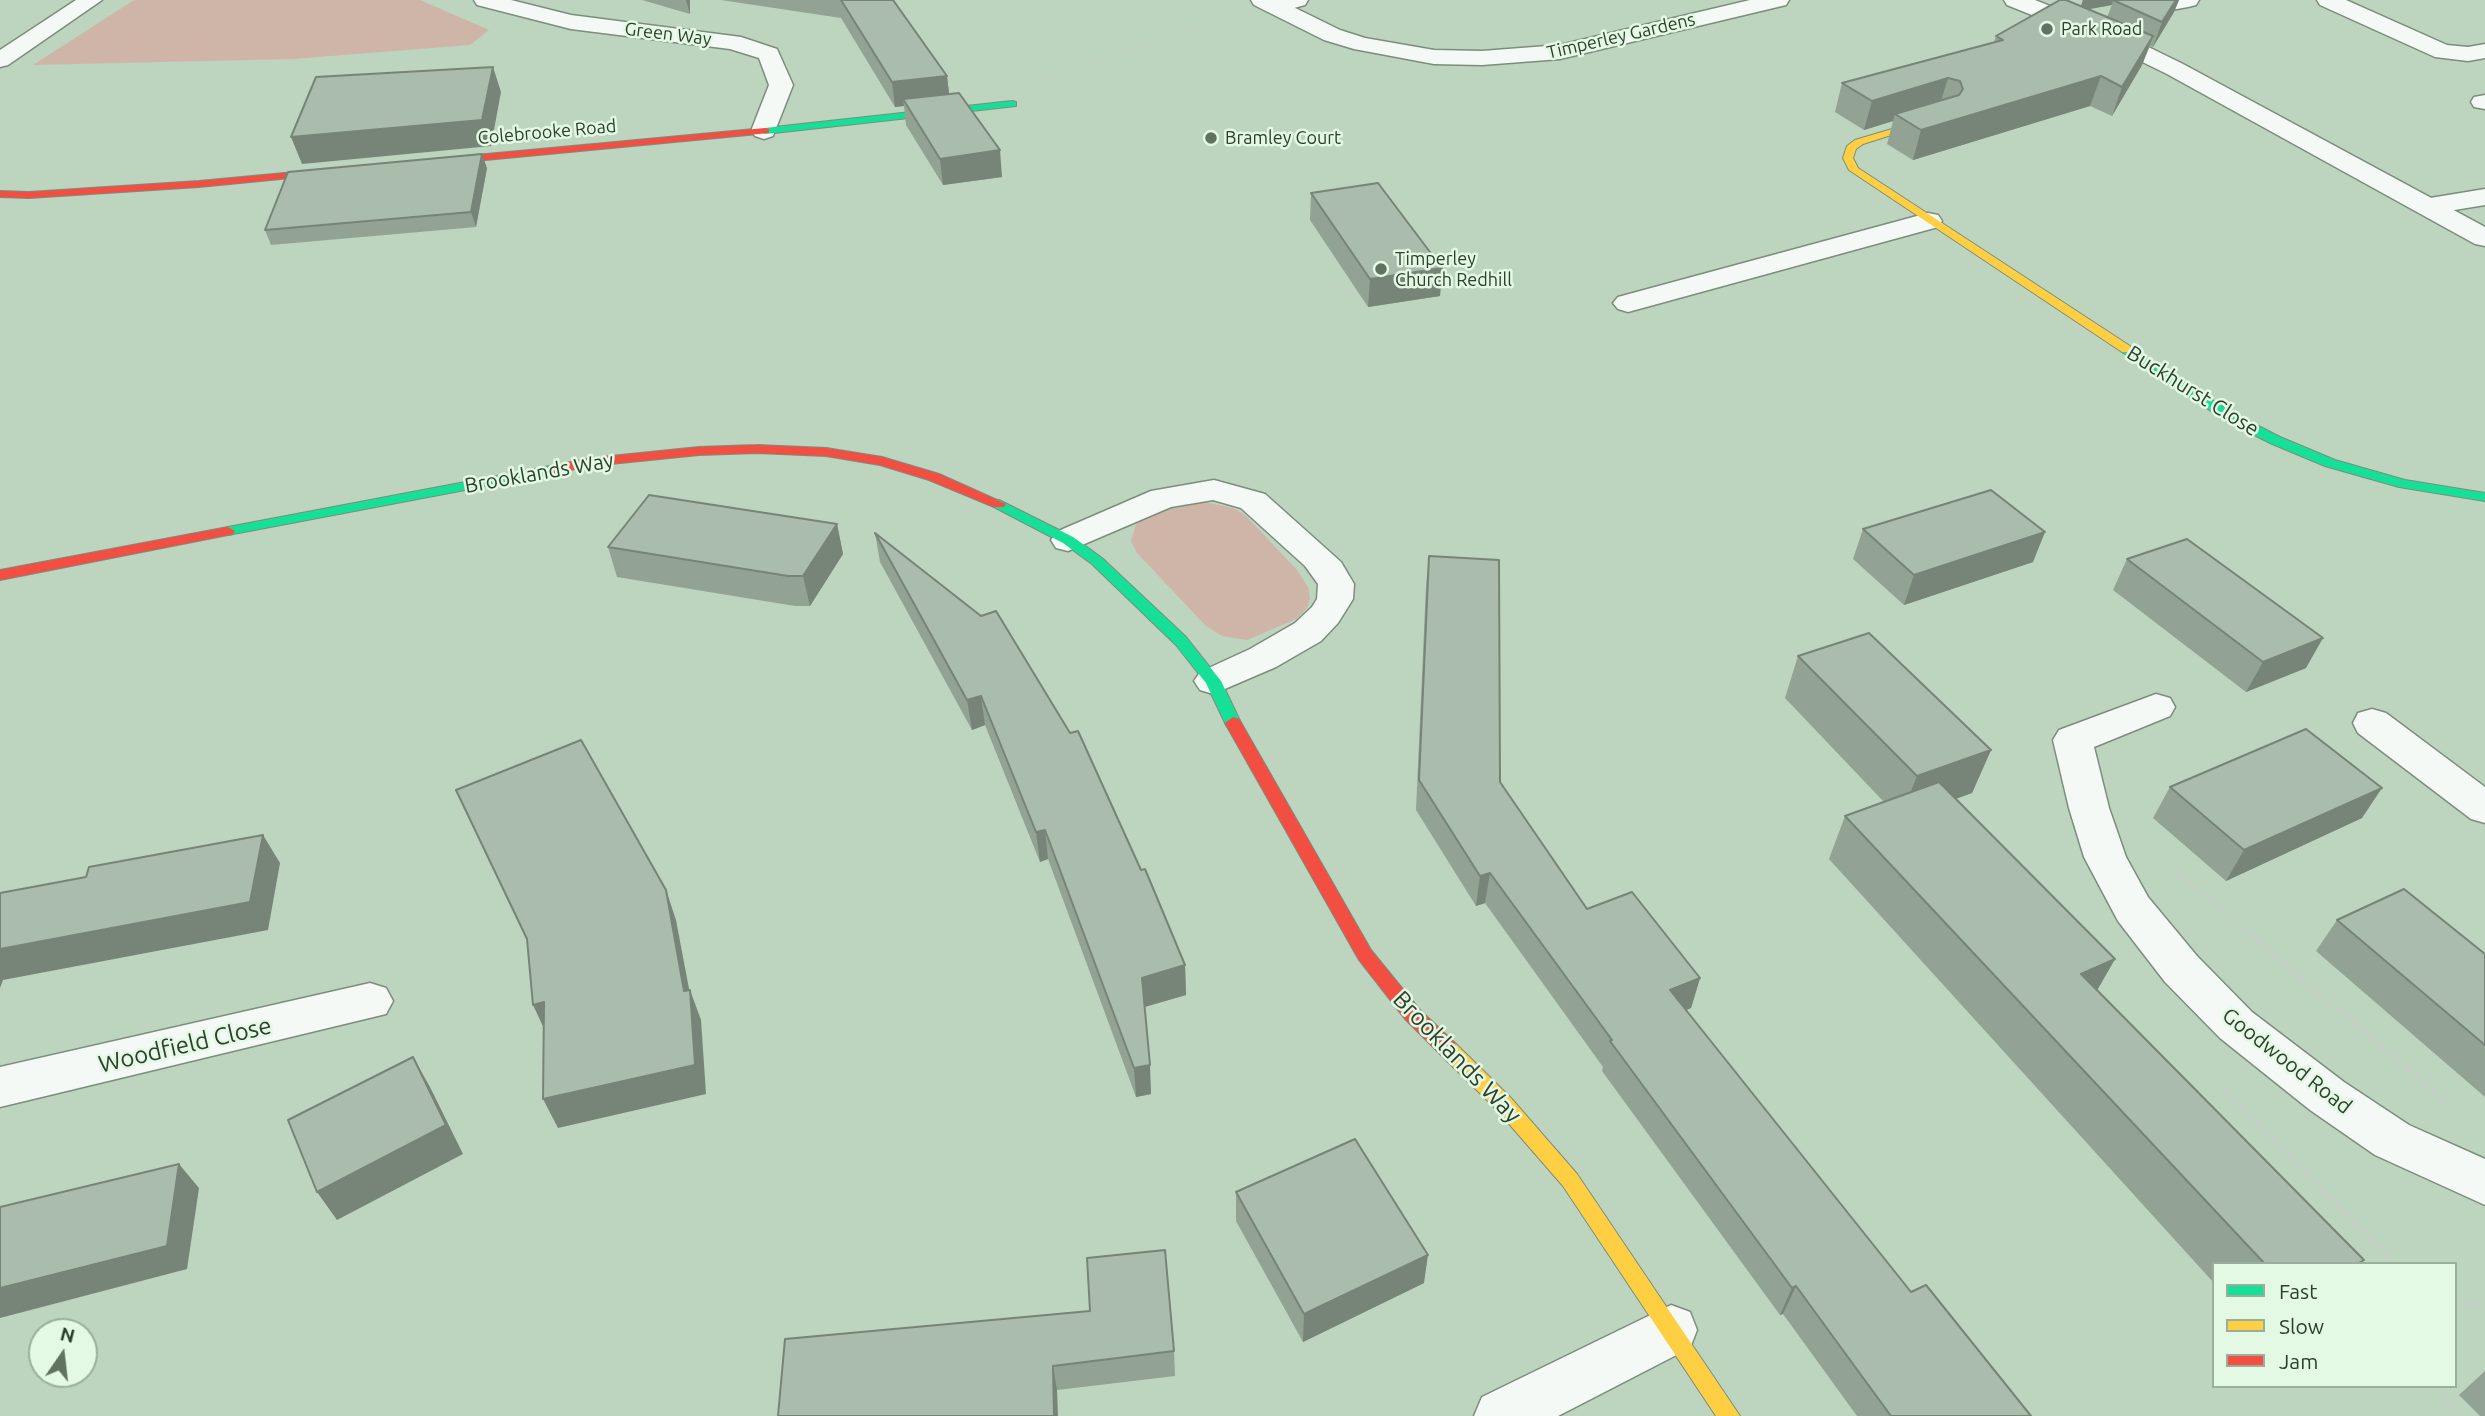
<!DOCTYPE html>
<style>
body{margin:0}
#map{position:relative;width:2485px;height:1416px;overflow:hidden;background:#bdd4be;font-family:Ubuntu,sans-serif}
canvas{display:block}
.legend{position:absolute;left:2212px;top:1262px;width:245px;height:126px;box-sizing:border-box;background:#e3f9e3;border:2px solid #9aaf9b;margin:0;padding:9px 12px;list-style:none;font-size:21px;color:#2d3f2e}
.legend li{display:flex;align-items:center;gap:14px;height:35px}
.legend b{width:35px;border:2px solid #9aaf9b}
.north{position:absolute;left:28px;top:1318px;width:70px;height:70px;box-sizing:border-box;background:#e3f9e3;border:2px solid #9aaf9b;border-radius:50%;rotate:14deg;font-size:19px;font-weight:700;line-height:28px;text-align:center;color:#2d3f2e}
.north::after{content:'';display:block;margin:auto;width:24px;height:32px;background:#5f7360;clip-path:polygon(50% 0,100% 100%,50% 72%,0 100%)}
</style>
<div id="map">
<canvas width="2485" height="1416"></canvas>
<ul class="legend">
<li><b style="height:9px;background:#16e098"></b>Fast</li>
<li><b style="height:9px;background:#ffcf43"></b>Slow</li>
<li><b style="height:9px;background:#f24e42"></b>Jam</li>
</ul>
<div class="north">N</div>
</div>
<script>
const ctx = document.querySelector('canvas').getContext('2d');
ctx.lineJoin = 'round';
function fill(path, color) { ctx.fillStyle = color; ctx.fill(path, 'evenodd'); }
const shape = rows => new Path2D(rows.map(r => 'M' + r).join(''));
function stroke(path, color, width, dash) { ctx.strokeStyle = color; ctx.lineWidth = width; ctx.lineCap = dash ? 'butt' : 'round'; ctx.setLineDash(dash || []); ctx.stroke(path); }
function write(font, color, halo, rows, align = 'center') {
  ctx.font = font + ' Ubuntu,sans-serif'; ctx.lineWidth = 5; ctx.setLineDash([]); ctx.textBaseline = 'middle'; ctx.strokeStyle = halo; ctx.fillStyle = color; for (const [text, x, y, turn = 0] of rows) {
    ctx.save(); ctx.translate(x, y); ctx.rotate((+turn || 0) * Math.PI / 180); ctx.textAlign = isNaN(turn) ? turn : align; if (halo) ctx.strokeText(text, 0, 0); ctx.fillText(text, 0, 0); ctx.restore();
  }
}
fill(shape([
 [134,0,420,0,489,30,470,45,293,59,33,65],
 [1199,501,1233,508,1245,515,1297,570,1308,587,1310,598,1307,608,1296,619,1247,640,1222,636,1206,626,1137,553,1131,541,1136,524,1163,506]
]), '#cfb5a7');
const lane = shape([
 [1273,0,1308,0,1305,5,1276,13,1268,11,1265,6,1273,0],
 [2485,95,2485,109,2474,107,2471,102,2474,97,2485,95],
 [2485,189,2485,205,2430,214,2420,212,2417,206,2420,200,2430,198,2485,189]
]);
const street = shape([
 [76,0,102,0,8,65,0,67,0,50,76,0],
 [474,0,511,0,571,15,741,37,777,49,793,85,773,136,764,139,755,136,751,131,769,85,759,58,730,49,571,29,477,5,474,0],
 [1251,0,1279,0,1340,30,1365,38,1434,50,1482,51,1560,45,1750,0,1789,0,1786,5,1560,59,1482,65,1434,64,1354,49,1324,40,1254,5,1251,0],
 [2004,0,2035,0,2130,38,2183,64,2485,227,2485,246,2475,244,2167,74,2114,48,2007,5,2004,0],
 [2151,0,2199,0,2196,5,2188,7,2127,18,2119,16,2116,11,2119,6,2151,0],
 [2317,0,2346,0,2447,45,2468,47,2485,44,2485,58,2468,61,2435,57,2320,5,2317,0],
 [1928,213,1938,215,1942,221,1938,227,1628,312,1618,309,1613,303,1618,297,1928,213],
 [1214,480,1265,494,1341,562,1354,584,1353,599,1338,623,1321,641,1276,667,1213,694,1200,690,1194,681,1200,672,1250,649,1295,623,1312,607,1317,599,1318,584,1305,566,1241,508,1213,500,1171,507,1068,551,1056,548,1051,540,1056,532,1151,491,1214,480],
 [2156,694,2170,698,2175,707,2170,716,2094,747,2109,808,2126,857,2148,897,2197,956,2252,1012,2344,1082,2409,1125,2485,1159,2485,1205,2375,1155,2310,1110,2220,1038,2165,982,2118,921,2084,857,2069,808,2053,740,2059,730,2156,694],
 [2372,709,2386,713,2485,787,2485,823,2471,819,2358,733,2353,723,2358,713,2372,709],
 [370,983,386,988,393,1001,386,1014,0,1107,0,1067,370,983],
 [1671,1305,1690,1312,1697,1330,1690,1348,1558,1416,1474,1416,1482,1397,1671,1305]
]);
const fast = shape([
 [1012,101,1016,102,1016,106,765,134,760,131,765,128,1012,101],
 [2126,345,2233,413,2280,437,2335,460,2405,480,2485,493,2485,501,2399,487,2325,466,2270,443,2223,419,2122,352,2120,349,2126,345],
 [555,465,560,466,562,469,560,472,228,535,221,531,228,527,555,465],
 [999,500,1073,537,1102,558,1186,637,1221,681,1241,723,1239,727,1227,727,1206,683,1176,645,1092,564,1063,543,994,507,992,504,999,500]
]);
const slow = shape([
 [1936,116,1945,118,1863,144,1856,149,1853,158,1858,168,2130,346,2130,352,2122,352,1849,170,1843,158,1847,146,1855,140,1936,116],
 [1448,1041,1455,1043,1511,1098,1577,1174,1740,1416,1716,1416,1563,1186,1497,1110,1441,1055,1439,1049,1441,1043,1448,1041]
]);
const jam = shape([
 [765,128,769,129,769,133,433,165,428,162,433,159,765,128],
 [338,168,342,169,342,173,199,187,29,198,0,197,0,191,29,192,199,181,338,168],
 [757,445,826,448,882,457,939,474,1006,504,1004,507,994,507,929,480,880,465,826,456,757,453,699,455,591,466,555,473,548,469,550,466,591,458,699,447,757,445],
 [228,527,235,531,233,534,0,580,0,570,228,527],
 [1233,717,1239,719,1371,950,1419,1009,1455,1043,1457,1049,1455,1055,1448,1057,1441,1055,1405,1019,1359,960,1225,723,1233,717]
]);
stroke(lane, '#7c8d7d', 3);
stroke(street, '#7c8d7d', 3);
stroke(fast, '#7c8d7d', 2);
stroke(slow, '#7c8d7d', 2);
stroke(jam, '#7c8d7d', 2);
stroke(shape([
 [1048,79,1223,21]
]), '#c7cec7', 2.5, [2.5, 3.5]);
stroke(shape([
 [1333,286,1361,296]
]), '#c7cec7', 3.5, [2.5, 4.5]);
stroke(shape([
 [2176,872,2250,935]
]), '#c7cec7', 4.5, [3.5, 5]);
stroke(shape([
 [2248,933,2444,1100],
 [2224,1090,2395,1264],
 [2455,1305,2485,1301],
 [2439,1386,2458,1416]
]), '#c7cec7', 5, [4.5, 7]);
fill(lane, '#f5f9f5');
fill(street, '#f5f9f5');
fill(fast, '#16e098');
fill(slow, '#ffcf43');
fill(jam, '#f24e42');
fill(shape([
 [642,0,690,0,690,14],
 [721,0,893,0,947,76,949,94,1002,177,943,185,906,125,904,106,895,107,841,18],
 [2083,0,2179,0,2174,12,2153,47,2150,46,2142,65,2112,116,2090,106,1913,160,1887,144,1893,121,1864,130,1835,112,1842,83,1994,42,1996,36,2081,6],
 [2112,5,2107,17,2088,9],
 [487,168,476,227,271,245,265,230],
 [1311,193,1442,268,1440,296,1368,307,1310,220],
 [837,524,843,554,810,606,795,606,617,577,608,547],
 [1863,529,2033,562,1904,605,1853,559],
 [875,533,1185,965,1186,995,1145,1007,1151,1094,1136,1097,1048,859,1040,862,985,725,972,730,880,562],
 [1429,556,1500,782,1587,909,1700,978,1691,1008,1686,1010,1911,1292,2031,1416,1857,1416,1783,1314,1780,1315,1602,1071,1603,1067,1485,903,1476,906,1416,810,1426,586],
 [2127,559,2306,668,2246,692,2113,590],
 [1798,656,1991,750,1972,793,1955,799,2115,959,2097,990,2364,1260,2361,1264,2214,1264,2214,1283,1829,859,1845,816,1884,802,1785,698],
 [2170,787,2362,818,2226,881,2153,818],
 [2337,920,2485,954,2485,1097,2316,951],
 [1236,1192,1424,1283,1303,1342,1236,1221],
 [785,1339,1174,1351,1175,1376,1057,1390],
 [2485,1371,2485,1416,2480,1416,2459,1395]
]), '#92a293');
fill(shape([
 [686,0,690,0,690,14],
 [2083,0,2139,0,2113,0,2112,5,2079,11],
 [2176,0,2179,0,2174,12,2153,47,2162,22],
 [2153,36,2142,65,2112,116,2122,87],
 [493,67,501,92,491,146,302,164,291,137],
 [947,76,950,101,903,99,904,106,895,107,892,82],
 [2101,76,2090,106,1913,160,1921,130],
 [1948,78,1939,107,1895,114,1893,121,1864,130,1872,101],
 [1000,150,1002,177,943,185,940,159],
 [482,154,487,168,476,227,471,212],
 [1442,268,1440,296,1368,307,1370,279],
 [837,524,843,554,810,606,803,576],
 [2045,532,2033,562,1904,605,1914,575],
 [2323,638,2306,668,2246,692,2263,662],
 [981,696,985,725,972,730,967,700],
 [1991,750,1972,793,1900,819,1917,776],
 [2382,788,2362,818,2226,881,2244,850],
 [1045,830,1048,859,1040,862,1036,832],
 [263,835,280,863,268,930,3,980,0,988,0,949],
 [1490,873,1485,903,1476,906,1480,876],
 [666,890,676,920,690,994,690,990,701,1020,706,1094,558,1128,543,1099,684,991],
 [2115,959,2091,1001,2081,974],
 [1185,965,1186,995,1144,1007,1142,978],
 [1700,978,1691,1008,1662,1020,1670,990],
 [544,1002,547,1035,533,1005],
 [413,1057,430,1087,463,1154,337,1220,317,1192],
 [1150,1065,1151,1094,1136,1097,1134,1068],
 [179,1164,199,1188,187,1269,0,1318,0,1288],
 [1428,1255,1424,1283,1303,1342,1304,1314],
 [1796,1286,1783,1314,1780,1315,1792,1288],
 [1053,1366,1057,1390,1058,1416,1054,1416]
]), '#778478');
const building = shape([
 [841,0,893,0,947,76,892,82,841,0],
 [2060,0,2066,0,2153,36,2122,87,2101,76,1921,130,1895,114,1959,95,1963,89,1960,81,1948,78,1872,101,1842,83,2003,40,1996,36,2060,0],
 [2113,0,2176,0,2162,22,2113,0],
 [493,67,482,120,291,137,316,77,493,67],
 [959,93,1000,150,940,159,903,99,959,93],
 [482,154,471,212,265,230,288,172,482,154],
 [1378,183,1442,268,1370,279,1311,193,1378,183],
 [1991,490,2045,532,1914,575,1863,529,1991,490],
 [649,495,837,524,803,576,788,576,608,547,649,495],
 [875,533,981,616,996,611,1070,733,1078,731,1141,870,1145,869,1185,965,1142,978,1150,1065,1134,1068,1045,830,1036,832,981,696,967,700,875,533],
 [2187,539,2323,638,2263,662,2127,559,2187,539],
 [1429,556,1499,560,1500,782,1587,909,1632,892,1700,978,1670,990,1911,1292,1926,1285,2031,1416,1891,1416,1796,1286,1792,1288,1610,1041,1612,1040,1490,873,1480,876,1419,780,1429,556],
 [1869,633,1991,750,1917,776,1798,656,1869,633],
 [2306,729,2382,788,2244,850,2170,787,2306,729],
 [581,740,666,890,684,991,690,990,695,1065,543,1099,544,1002,533,1005,527,939,456,790,581,740],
 [1939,782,2115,959,2081,974,2364,1260,2357,1264,2265,1264,1845,816,1939,782],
 [263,835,250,902,0,949,0,893,86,877,89,867,263,835],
 [2404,889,2485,954,2485,1045,2337,920,2404,889],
 [413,1057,446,1125,317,1192,288,1120,413,1057],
 [1355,1139,1428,1255,1304,1314,1236,1192,1355,1139],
 [179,1164,167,1246,0,1288,0,1207,179,1164],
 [1165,1250,1174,1351,1053,1366,1054,1416,778,1416,785,1339,1090,1311,1087,1258,1165,1250]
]);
fill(building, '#aabcab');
stroke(building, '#778478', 2);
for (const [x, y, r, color] of [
 [2047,29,7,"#5f7360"],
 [1211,138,7,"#5f7360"],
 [1381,269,7,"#5f7360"]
]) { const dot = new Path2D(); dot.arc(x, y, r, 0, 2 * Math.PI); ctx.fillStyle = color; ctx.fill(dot); stroke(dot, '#e3f9e3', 2.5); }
write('18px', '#2d3f2e', '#e3f9e3', [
 ["Park Road",2061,29],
 ["Bramley Court",1225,138],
 ["Timperley",1395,259],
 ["Church Redhill",1395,280]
], 'left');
write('18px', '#2d3f2e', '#e3f9e3', [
 ["Green Way",668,34,7],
 ["Timperley Gardens",1621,36,-13],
 ["Colebrooke Road",547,132,-5]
]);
write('21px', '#2d3f2e', '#e3f9e3', [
 ["Buckhurst Close",2193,391,32],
 ["Brooklands Way",539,473,-10],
 ["Goodwood Road",2287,1061,38]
]);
write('24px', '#2d3f2e', '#e3f9e3', [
 ["Woodfield Close",185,1045,-13],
 ["Brooklands Way",1457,1057,46]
]);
</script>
